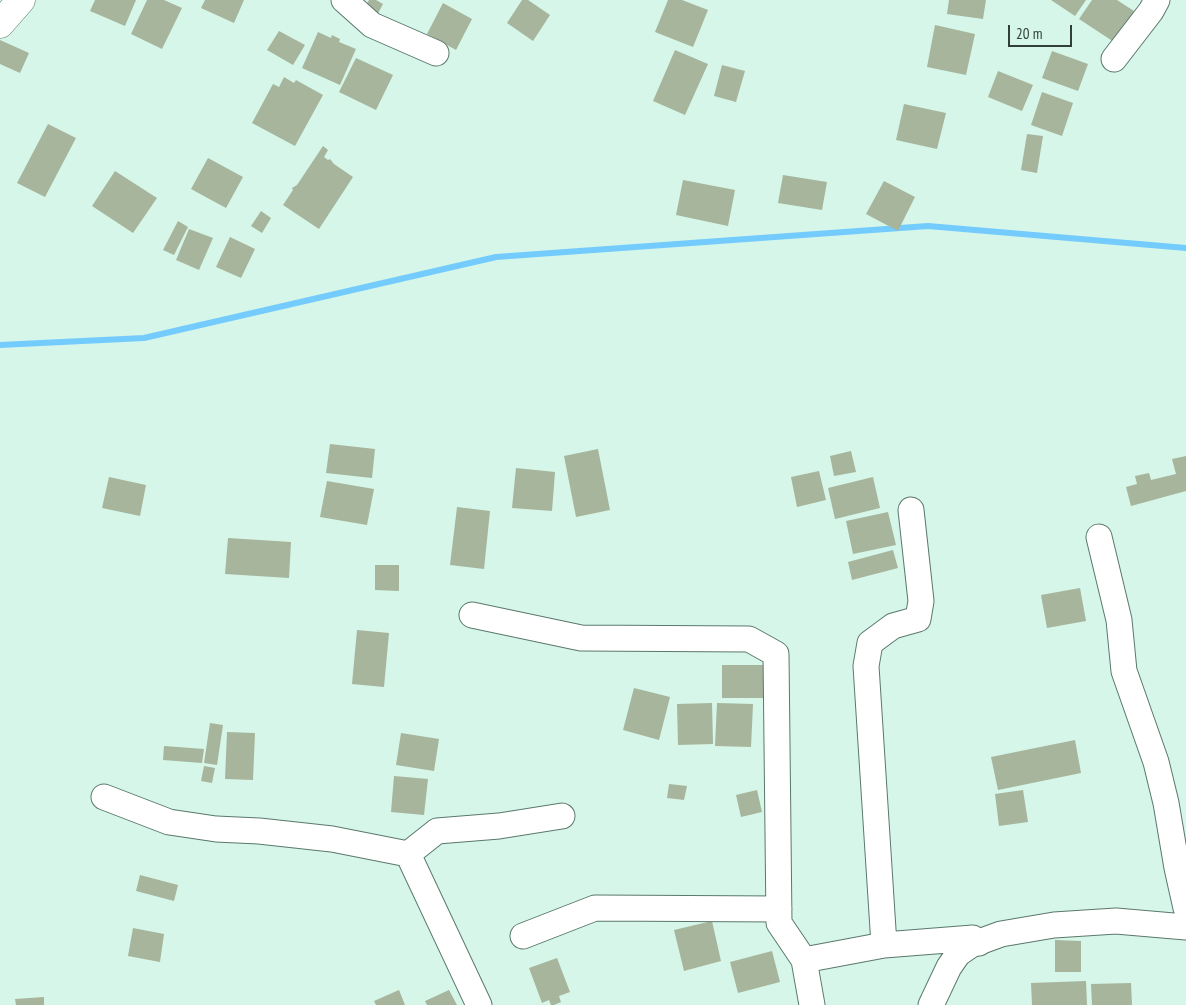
<!DOCTYPE html>
<style>
body{margin:0}
#map{position:relative;width:1186px;height:1005px;overflow:hidden;background:#d5f6e8;font-family:"PT Sans Narrow",sans-serif}
canvas{display:block}
.scale{position:absolute;left:1008px;top:25px;width:64px;height:22px;box-sizing:border-box;border:2px solid #313e39;border-top:0;padding-left:6px;font-size:15px;line-height:18px;white-space:nowrap;color:#313e39;-webkit-text-stroke:4px #d5f6e8;paint-order:stroke}
</style>
<div id="map">
<canvas width="1186" height="1005"></canvas>
<div class="scale">20 m</div>
</div>
<script>
const ctx = document.querySelector('canvas').getContext('2d');
ctx.lineJoin = 'round';
const shape = rows => new Path2D(rows.map(r => 'M' + r).join(''));
function stroke(path, color, width, dash) { ctx.strokeStyle = color; ctx.lineWidth = width; ctx.lineCap = dash ? 'butt' : 'round'; ctx.setLineDash(dash || []); ctx.stroke(path); }
function fill(path, color) { ctx.fillStyle = color; ctx.fill(path, 'evenodd'); }
stroke(shape([
 [0,345,144,338,496,257,928,226,1186,248]
]), '#73cbfe', 6);
fill(shape([
 [95,0,136,0,125,26,90,11],
 [147,0,164,0,182,8,162,49,131,34],
 [205,0,244,0,234,23,201,8],
 [369,0,376,0,383,4,374,21,361,14],
 [522,0,528,0,550,15,533,41,507,23],
 [668,0,682,0,708,10,693,47,655,32],
 [949,0,986,0,983,19,947,14],
 [1051,0,1086,0,1075,16],
 [1092,0,1117,0,1134,11,1114,42,1079,19],
 [443,3,472,19,456,50,427,34],
 [935,25,975,34,966,75,927,67],
 [279,31,305,45,293,65,267,50],
 [318,32,331,38,332,35,340,39,339,42,356,49,340,85,302,68],
 [0,40,29,53,20,73,0,64],
 [675,50,708,64,685,115,653,101],
 [1052,51,1088,64,1078,91,1042,78],
 [356,58,393,75,376,110,339,92],
 [722,65,745,71,736,102,714,96],
 [998,71,1033,85,1022,111,988,97],
 [284,77,294,83,296,80,323,95,295,146,252,123,273,84,279,87],
 [1042,92,1073,103,1062,136,1031,125],
 [904,104,946,113,937,149,896,140],
 [48,124,76,138,45,197,17,183],
 [1027,134,1043,136,1037,173,1021,170],
 [323,146,328,150,324,157,328,160,330,159,334,164,353,177,319,229,283,205,293,190,292,188,297,185],
 [208,158,243,177,226,208,191,189],
 [115,171,157,198,133,233,92,206],
 [783,175,827,182,822,210,778,203],
 [683,180,735,190,728,226,676,215],
 [884,181,915,197,898,231,866,214],
 [261,211,271,218,262,233,251,226],
 [178,221,188,227,174,255,163,250],
 [189,229,213,238,199,270,176,260],
 [230,237,255,249,241,278,216,267],
 [330,444,375,449,372,478,326,473],
 [598,449,610,510,576,517,564,456],
 [851,451,856,472,834,476,830,456],
 [1186,456,1186,491,1131,506,1126,487,1137,484,1135,476,1149,473,1151,480,1176,474,1172,459],
 [516,468,555,472,552,511,512,508],
 [819,471,826,500,797,507,791,477],
 [109,477,146,485,140,516,102,508],
 [873,477,880,508,835,519,828,488],
 [327,481,374,489,367,525,320,517],
 [457,507,490,511,484,569,450,565],
 [888,512,896,545,853,554,846,521],
 [228,538,291,542,289,578,225,574],
 [893,550,898,568,852,580,848,562],
 [375,565,399,565,399,591,375,590],
 [1080,588,1086,621,1047,628,1041,595],
 [357,630,389,633,384,687,352,684],
 [722,665,764,665,764,698,722,698],
 [634,688,670,697,659,740,623,730],
 [712,703,713,744,678,745,677,704],
 [717,703,753,704,751,747,715,746],
 [210,723,223,725,217,765,204,763],
 [227,732,255,733,253,780,225,779],
 [401,733,439,739,434,771,396,765],
 [1075,740,1081,773,998,790,991,757],
 [164,746,204,749,202,763,163,760],
 [204,766,215,768,212,783,201,781],
 [394,776,428,779,424,815,391,812],
 [669,784,687,786,684,800,667,798],
 [757,790,762,812,741,817,736,795],
 [1023,790,1028,822,999,826,995,794],
 [140,875,178,885,174,901,136,891],
 [712,921,721,961,684,971,674,930],
 [133,928,164,934,160,962,128,956],
 [1055,940,1081,941,1081,972,1055,972],
 [772,951,780,982,738,993,730,962],
 [557,958,570,992,559,996,561,1002,554,1005,551,1005,549,1000,542,1003,529,968],
 [1086,981,1087,1005,1032,1005,1031,983],
 [1131,983,1132,1005,1092,1005,1091,984],
 [399,990,405,1005,376,1005,374,1001],
 [449,990,457,1005,427,1005,425,1001],
 [44,997,44,1005,16,1005,15,999]
]), '#a6b59c');
const minor = shape([
 [344,0,372,25,436,53],
 [1114,59,1151,11,1157,0],
 [911,510,921,601,918,619,893,626,870,643,866,666,884,945,973,938,979,943],
 [1099,537,1119,620,1124,671,1156,762,1166,803,1177,868,1186,908],
 [472,615,581,638,749,639,776,654,779,923,804,960,812,1005],
 [104,797,169,822,216,829,259,831,332,839,408,854],
 [523,936,595,908,779,909],
 [804,960,884,945],
 [479,1005,408,854,437,831,499,826,562,816],
 [931,1005,949,967,958,954,971,945,1001,934,1054,925,1116,921,1186,927]
]);
const tertiary = shape([
 [0,24,21,0]
]);
stroke(minor, '#5b786c', 27);
stroke(tertiary, '#5b786c', 29);
stroke(minor, '#fff', 25);
stroke(tertiary, '#fff', 28);
</script>
